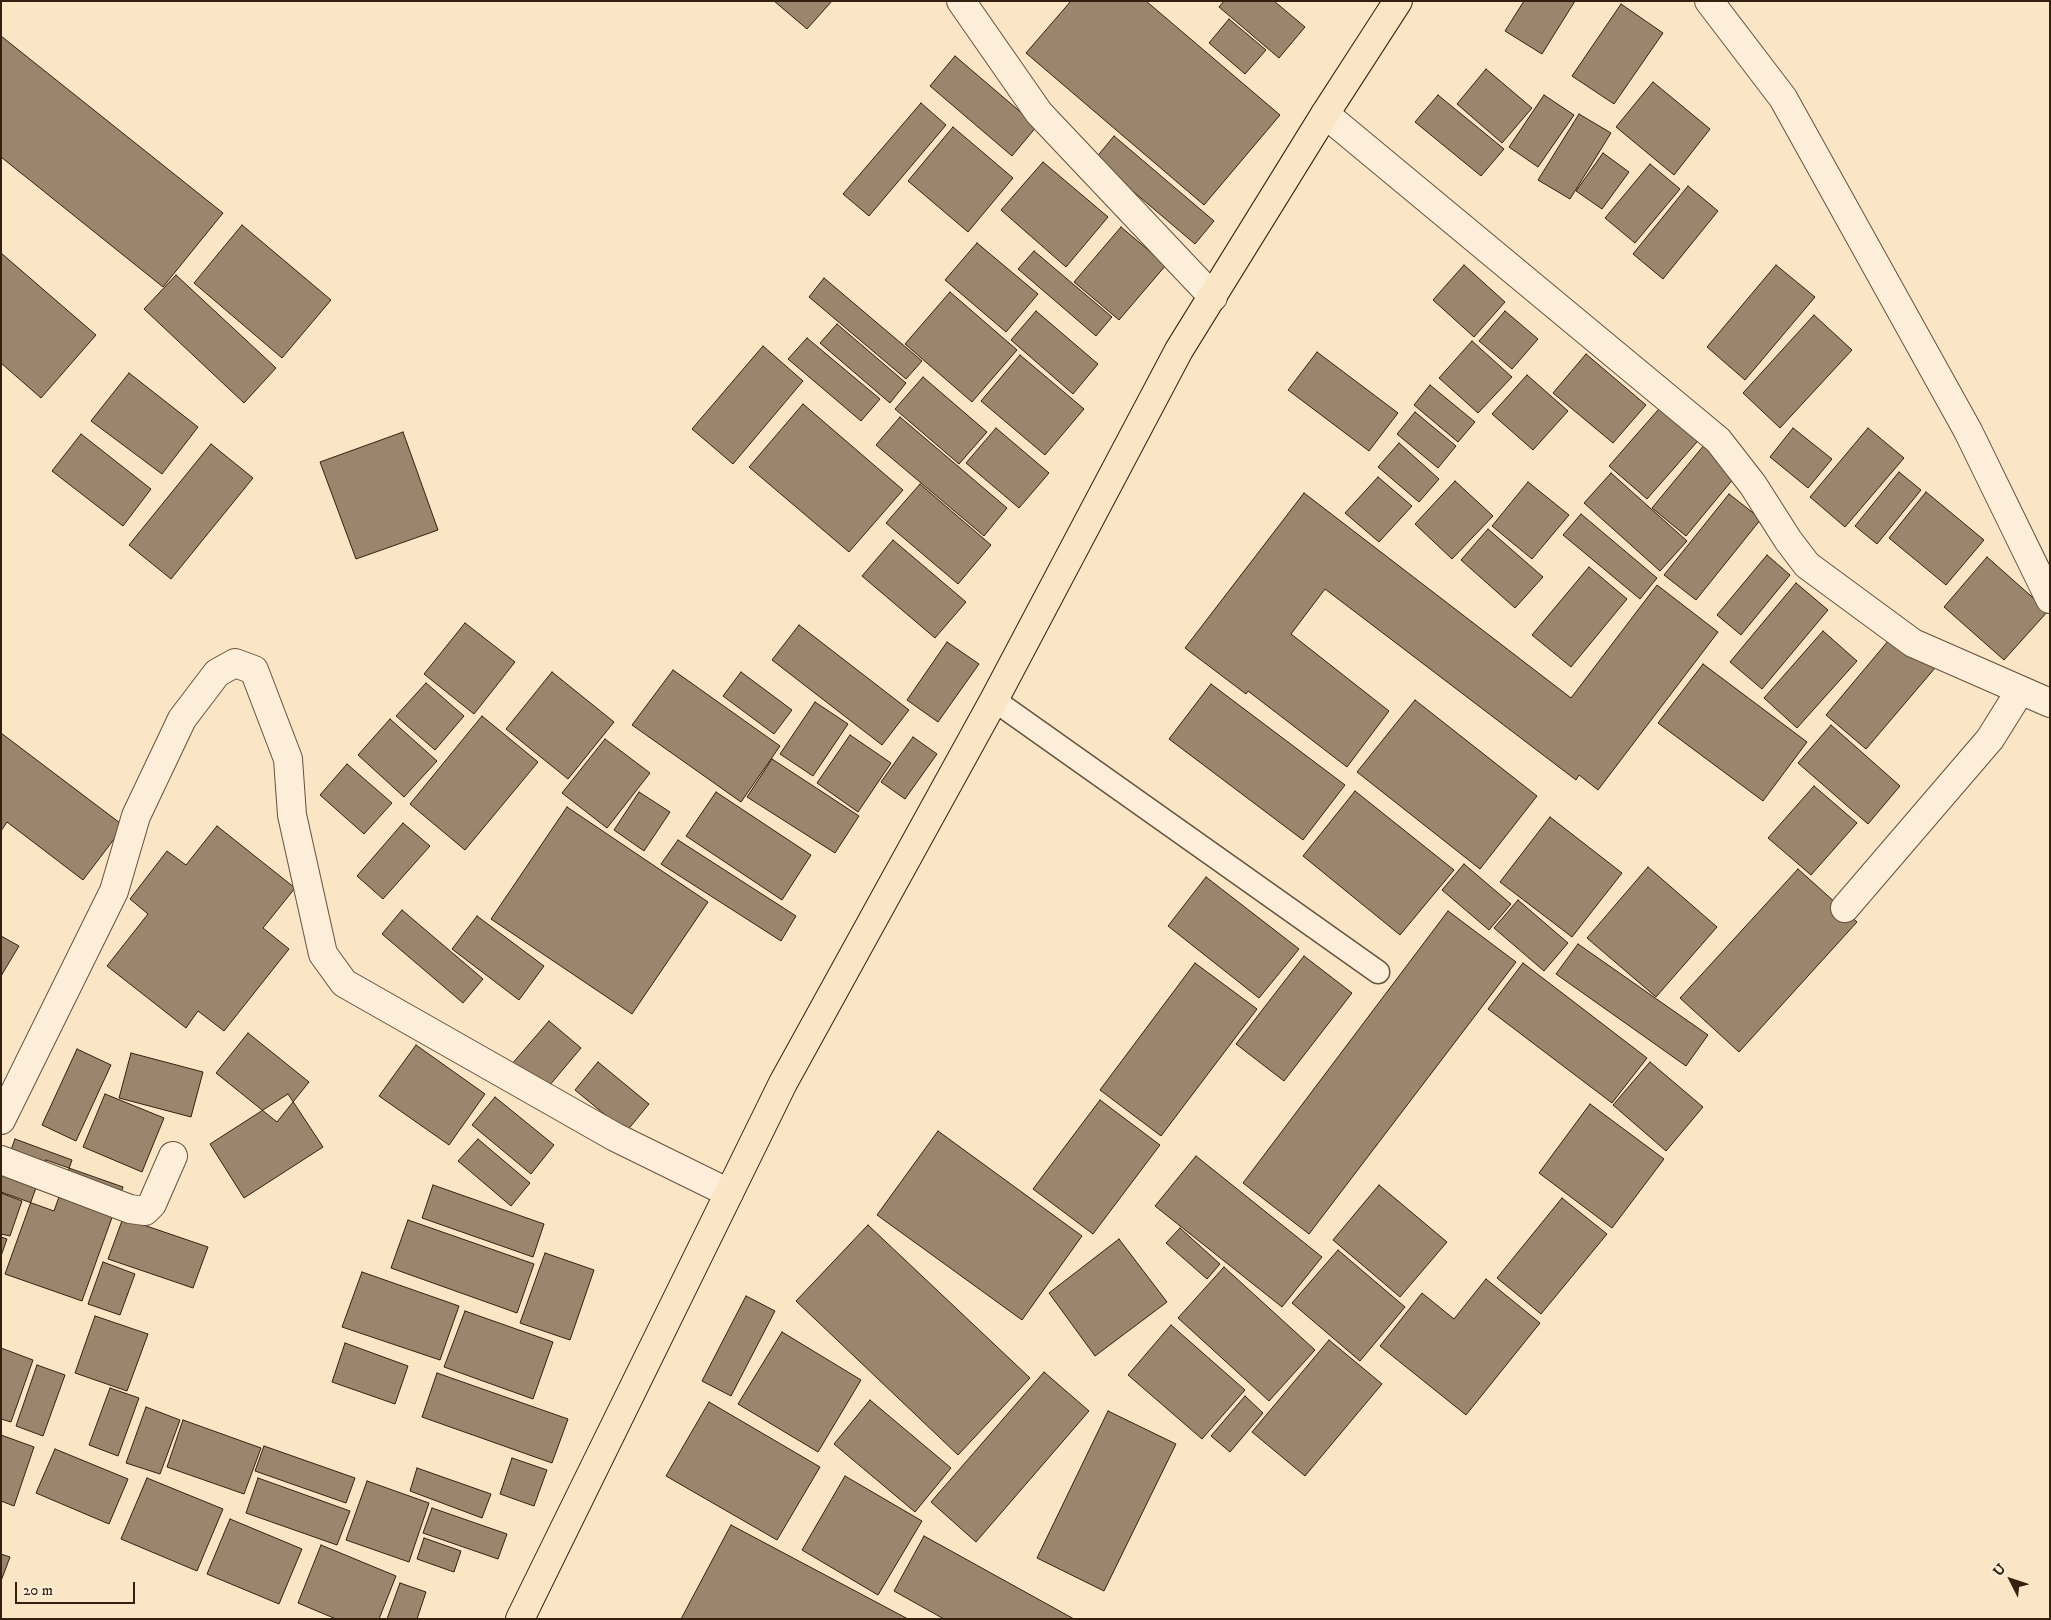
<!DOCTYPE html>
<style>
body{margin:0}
#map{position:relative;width:2051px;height:1620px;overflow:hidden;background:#fae5c4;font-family:"IM FELL DW Pica",serif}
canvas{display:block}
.frame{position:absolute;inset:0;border:2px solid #34200f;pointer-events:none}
.north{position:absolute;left:1986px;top:1555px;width:50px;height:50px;-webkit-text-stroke:4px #fceed9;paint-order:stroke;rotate:311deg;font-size:14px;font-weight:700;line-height:20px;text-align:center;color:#34200f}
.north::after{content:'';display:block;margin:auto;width:18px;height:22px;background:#34200f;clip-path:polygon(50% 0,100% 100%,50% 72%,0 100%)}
.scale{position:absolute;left:15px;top:1582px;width:120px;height:22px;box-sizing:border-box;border:2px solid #34200f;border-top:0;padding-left:6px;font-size:15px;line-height:18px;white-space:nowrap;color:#34200f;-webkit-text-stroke:4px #fceed9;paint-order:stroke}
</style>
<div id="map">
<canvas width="2051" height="1620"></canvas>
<div class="frame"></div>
<div class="north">U</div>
<div class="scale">20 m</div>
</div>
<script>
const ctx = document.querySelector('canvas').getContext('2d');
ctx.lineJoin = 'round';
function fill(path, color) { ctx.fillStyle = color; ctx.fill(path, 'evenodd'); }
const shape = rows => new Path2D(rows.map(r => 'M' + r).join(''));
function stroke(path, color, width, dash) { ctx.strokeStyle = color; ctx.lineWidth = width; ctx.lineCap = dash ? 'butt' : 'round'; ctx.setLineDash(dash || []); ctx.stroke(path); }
const building = shape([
 [774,1,832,1,807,29,774,1],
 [1071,1,1146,1,1280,115,1204,205,1026,53,1071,1],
 [1224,1,1274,1,1305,27,1279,58,1219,7,1224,1],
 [1524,1,1575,1,1542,54,1505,31,1524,1],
 [1621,4,1663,33,1614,104,1572,76,1621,4],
 [1229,19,1266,50,1245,74,1209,43,1229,19],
 [1,36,223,213,163,287,1,157,1,36],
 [955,56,1037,126,1012,156,930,86,955,56],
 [1486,69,1532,108,1502,143,1457,104,1486,69],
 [1653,82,1710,129,1674,175,1616,127,1653,82],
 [1438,95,1504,149,1481,176,1415,122,1438,95],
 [1544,95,1574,115,1538,167,1509,147,1544,95],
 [921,103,946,125,869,216,843,194,921,103],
 [1579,114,1611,133,1570,199,1538,180,1579,114],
 [953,127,1013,178,968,232,908,181,953,127],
 [1114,136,1214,221,1195,244,1095,159,1114,136],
 [1603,153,1629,172,1602,209,1576,191,1603,153],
 [1043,162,1108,217,1066,267,1001,210,1043,162],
 [1650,164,1680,189,1635,243,1605,218,1650,164],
 [1688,186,1718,211,1663,279,1633,254,1688,186],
 [242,225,331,300,282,358,194,283,242,225],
 [1121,227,1166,265,1119,320,1074,282,1121,227],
 [977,243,1038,294,1006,332,945,280,977,243],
 [1034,251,1112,317,1096,336,1018,269,1034,251],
 [1,253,96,335,41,398,1,363,1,253],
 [1464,265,1505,302,1474,337,1433,300,1464,265],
 [1776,265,1815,297,1745,380,1707,347,1776,265],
 [176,275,276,368,244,403,144,309,176,275],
 [824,278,922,361,906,379,809,297,824,278],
 [950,292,1017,350,972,402,905,344,950,292],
 [1036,311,1098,364,1073,394,1011,340,1036,311],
 [1505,311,1538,339,1512,369,1479,341,1505,311],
 [1814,315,1852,350,1780,428,1743,393,1814,315],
 [837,324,906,383,890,403,820,343,837,324],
 [807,338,880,399,861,421,788,359,807,338],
 [1472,341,1512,377,1478,413,1439,378,1472,341],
 [763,346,803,381,733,464,692,429,763,346],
 [1317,352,1398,413,1369,451,1288,390,1317,352],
 [1586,354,1646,405,1613,443,1553,393,1586,354],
 [1020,355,1084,409,1045,455,981,401,1020,355],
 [129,373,198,427,162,474,91,421,129,373],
 [1527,375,1568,411,1533,450,1492,414,1527,375],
 [923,377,987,432,959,464,895,409,923,377],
 [1430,385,1475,422,1458,442,1414,405,1430,385],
 [1665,402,1703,435,1647,499,1609,466,1665,402],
 [803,404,903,490,849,552,749,467,803,404],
 [1415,412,1456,446,1438,468,1397,434,1415,412],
 [900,417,1007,508,984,536,876,445,900,417],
 [996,428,1049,473,1019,508,966,463,996,428],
 [1793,428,1832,459,1808,488,1770,457,1793,428],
 [1868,428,1904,458,1845,527,1810,497,1868,428],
 [403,432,438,530,356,559,320,462,403,432],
 [81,434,151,489,123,526,52,471,81,434],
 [1399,443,1439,479,1419,502,1378,467,1399,443],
 [211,444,253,478,171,579,129,545,211,444],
 [1705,444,1739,472,1686,536,1652,508,1705,444],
 [1899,472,1921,490,1877,544,1855,526,1899,472],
 [1611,473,1687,541,1660,571,1584,503,1611,473],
 [1378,477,1412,506,1379,542,1345,513,1378,477],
 [1455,481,1493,516,1452,559,1415,524,1455,481],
 [1528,482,1569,515,1532,559,1492,526,1528,482],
 [920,484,991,545,958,584,886,523,920,484],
 [1926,492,1984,540,1946,585,1889,538,1926,492],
 [1304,493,1571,698,1657,585,1718,632,1598,790,1579,775,1576,780,1325,589,1291,634,1389,711,1347,767,1248,691,1246,694,1185,648,1304,493],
 [1729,494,1761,519,1696,600,1664,575,1729,494],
 [1581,514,1657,578,1640,599,1563,535,1581,514],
 [1488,529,1543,577,1515,608,1461,560,1488,529],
 [893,540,966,602,935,638,862,576,893,540],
 [1767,555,1790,575,1741,635,1717,615,1767,555],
 [1987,557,2048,611,2004,660,1944,607,1987,557],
 [1589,567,1627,599,1571,667,1532,635,1589,567],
 [1796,583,1828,610,1762,689,1730,662,1796,583],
 [465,623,515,662,474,714,424,674,465,623],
 [799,625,909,710,882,745,772,660,799,625],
 [1823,631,1857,661,1797,728,1764,698,1823,631],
 [1894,634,1935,668,1866,749,1826,715,1894,634],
 [947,642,979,664,938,722,907,700,947,642],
 [1703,664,1807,742,1763,801,1658,723,1703,664],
 [673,670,780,746,741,802,632,725,673,670],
 [552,672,614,722,568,779,506,729,552,672],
 [741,672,792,710,774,734,723,696,741,672],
 [426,683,464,716,435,750,396,716,426,683],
 [1211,684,1345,785,1303,840,1169,739,1211,684],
 [1415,700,1537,796,1480,869,1357,772,1415,700],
 [815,702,848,724,813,776,780,754,815,702],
 [482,716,538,762,465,850,410,804,482,716],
 [390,719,437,761,404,797,358,755,390,719],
 [1831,725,1900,786,1868,824,1798,763,1831,725],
 [1,733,124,826,83,880,7,822,1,831,1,733],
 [850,735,891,763,858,812,817,783,850,735],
 [913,737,937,754,905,799,881,782,913,737],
 [605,739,650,773,607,828,562,793,605,739],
 [772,759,859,816,835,853,747,797,772,759],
 [347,764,392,803,364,834,320,795,347,764],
 [1814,786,1857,823,1811,875,1768,838,1814,786],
 [1355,791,1454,870,1400,935,1303,856,1355,791],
 [639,792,670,812,644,851,614,830,639,792],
 [716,792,811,855,782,900,686,836,716,792],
 [567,807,708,902,632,1014,491,919,567,807],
 [1550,817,1622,873,1572,937,1500,882,1550,817],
 [403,823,430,846,383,899,357,876,403,823],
 [217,826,295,888,263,928,289,949,224,1031,198,1011,186,1028,107,966,148,914,130,899,167,851,186,865,217,826],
 [678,840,796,916,781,941,661,864,678,840],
 [1464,864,1511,904,1489,930,1442,890,1464,864],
 [1648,867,1717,927,1656,997,1587,938,1648,867],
 [1798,869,1857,922,1739,1052,1680,998,1798,869],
 [1206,877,1299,949,1259,998,1168,926,1206,877],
 [1518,900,1568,943,1544,971,1494,928,1518,900],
 [402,910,483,979,463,1003,382,934,402,910],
 [1448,911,1516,962,1309,1234,1243,1183,1448,911],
 [477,916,544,966,519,1000,452,949,477,916],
 [1,936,19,946,1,976,1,936],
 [1578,944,1708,1035,1686,1066,1556,974,1578,944],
 [1304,956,1352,993,1284,1081,1236,1044,1304,956],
 [1195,963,1257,1009,1161,1136,1100,1090,1195,963],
 [1523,963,1647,1058,1612,1103,1488,1009,1523,963],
 [549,1021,581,1048,544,1092,511,1065,549,1021],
 [248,1033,309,1082,277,1122,216,1073,248,1033],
 [416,1045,485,1094,449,1145,379,1096,416,1045],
 [77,1049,111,1065,76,1141,42,1125,77,1049],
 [131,1053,203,1072,191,1117,119,1098,131,1053],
 [598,1062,649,1104,626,1132,575,1090,598,1062],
 [1650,1062,1703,1107,1666,1151,1613,1105,1650,1062],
 [105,1094,164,1118,142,1172,83,1147,105,1094],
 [288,1094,323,1147,244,1198,210,1144,288,1094],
 [495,1097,554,1145,531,1174,472,1125,495,1097],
 [1100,1100,1160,1145,1093,1234,1033,1189,1100,1100],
 [1590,1104,1664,1159,1612,1228,1539,1173,1590,1104],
 [938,1131,1082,1236,1022,1320,877,1215,938,1131],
 [15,1139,72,1160,54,1211,1,1192,1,1177,15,1139],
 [478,1139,530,1183,511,1206,458,1161,478,1139],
 [1196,1156,1322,1257,1282,1307,1155,1206,1196,1156],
 [46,1160,123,1187,82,1301,5,1274,46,1160],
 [433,1185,544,1224,533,1257,422,1218,433,1185],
 [1379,1185,1447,1242,1400,1297,1333,1240,1379,1185],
 [1,1193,22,1201,10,1236,1,1234,1,1193],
 [1562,1198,1607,1234,1541,1314,1497,1278,1562,1198],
 [123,1218,208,1247,193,1288,108,1259,123,1218],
 [408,1220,534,1264,517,1313,391,1268,408,1220],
 [868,1225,1030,1378,958,1455,796,1301,868,1225],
 [1180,1228,1220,1264,1207,1279,1166,1243,1180,1228],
 [1,1237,7,1239,1,1256,1,1237],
 [1119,1239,1167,1302,1095,1356,1049,1293,1119,1239],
 [1338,1250,1405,1307,1360,1361,1292,1303,1338,1250],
 [545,1253,594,1270,570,1340,520,1323,545,1253],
 [103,1262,135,1274,120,1315,88,1304,103,1262],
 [1224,1267,1315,1350,1269,1401,1178,1318,1224,1267],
 [362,1272,459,1306,440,1360,342,1327,362,1272],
 [1486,1279,1540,1323,1466,1415,1380,1346,1422,1293,1454,1319,1486,1279],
 [746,1296,775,1311,731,1396,702,1381,746,1296],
 [465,1311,553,1342,533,1399,444,1367,465,1311],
 [95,1316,148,1334,127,1391,75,1373,95,1316],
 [1171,1325,1245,1390,1202,1439,1128,1375,1171,1325],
 [782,1332,861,1380,818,1452,738,1404,782,1332],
 [1329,1340,1382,1384,1305,1476,1252,1432,1329,1340],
 [345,1343,408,1366,395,1404,332,1382,345,1343],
 [1,1348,33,1360,11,1422,1,1419,1,1348],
 [37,1365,65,1375,43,1436,16,1426,37,1365],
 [1044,1372,1089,1411,976,1542,931,1502,1044,1372],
 [437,1373,568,1419,552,1463,422,1417,437,1373],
 [110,1388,139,1398,118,1456,89,1445,110,1388],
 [1245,1396,1263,1413,1230,1452,1211,1436,1245,1396],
 [870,1400,951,1468,915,1512,834,1444,870,1400],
 [709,1402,820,1467,777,1540,666,1476,709,1402],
 [146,1407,180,1420,160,1474,126,1463,146,1407],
 [1108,1411,1176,1444,1104,1591,1037,1558,1108,1411],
 [183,1420,261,1448,244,1494,167,1467,183,1420],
 [1,1435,34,1447,14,1506,1,1501,1,1435],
 [264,1446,355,1478,346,1503,255,1471,264,1446],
 [55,1449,128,1479,109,1524,36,1493,55,1449],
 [512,1458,547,1470,534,1506,500,1494,512,1458],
 [417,1468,491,1494,482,1518,410,1491,417,1468],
 [845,1476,922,1521,878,1595,802,1550,845,1476],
 [147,1478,223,1509,197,1571,121,1539,147,1478],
 [258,1478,350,1511,337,1545,246,1513,258,1478],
 [367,1481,429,1503,409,1562,346,1540,367,1481],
 [432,1508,507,1534,498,1559,423,1533,432,1508],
 [230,1519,302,1549,279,1604,207,1574,230,1519],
 [731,1525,908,1619,681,1619,731,1525],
 [924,1536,1074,1619,944,1619,894,1591,924,1536],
 [424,1538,461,1551,454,1572,417,1559,424,1538],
 [321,1545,396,1576,379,1619,336,1619,298,1603,321,1545],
 [1,1554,10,1557,1,1581,1,1554],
 [400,1583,426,1592,417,1619,387,1619,400,1583]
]);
fill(building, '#9b866d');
stroke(building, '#34200f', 1);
const service = shape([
 [994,700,1378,972]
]);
const minor = shape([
 [961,1,1039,113,1213,297],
 [1709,1,1783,98,1968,431,2050,599],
 [1325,114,1718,440,1753,485,1788,540,1807,565,1913,643,2050,703],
 [1845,908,1990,739,2020,691],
 [1,1120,114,891,136,816,182,719,217,673,235,663,254,670,288,759,292,815,323,954,344,983,615,1137,729,1193],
 [1,1160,130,1209,145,1211,152,1204,173,1156]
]);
const trunk = shape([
 [520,1619,783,1083,994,700,1179,350,1325,114,1398,1]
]);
stroke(service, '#66513c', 25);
stroke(minor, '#66513c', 30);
stroke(trunk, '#34200f', 30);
stroke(service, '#fceed9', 22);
stroke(minor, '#fceed9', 28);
stroke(trunk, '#fae5c4', 28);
</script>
